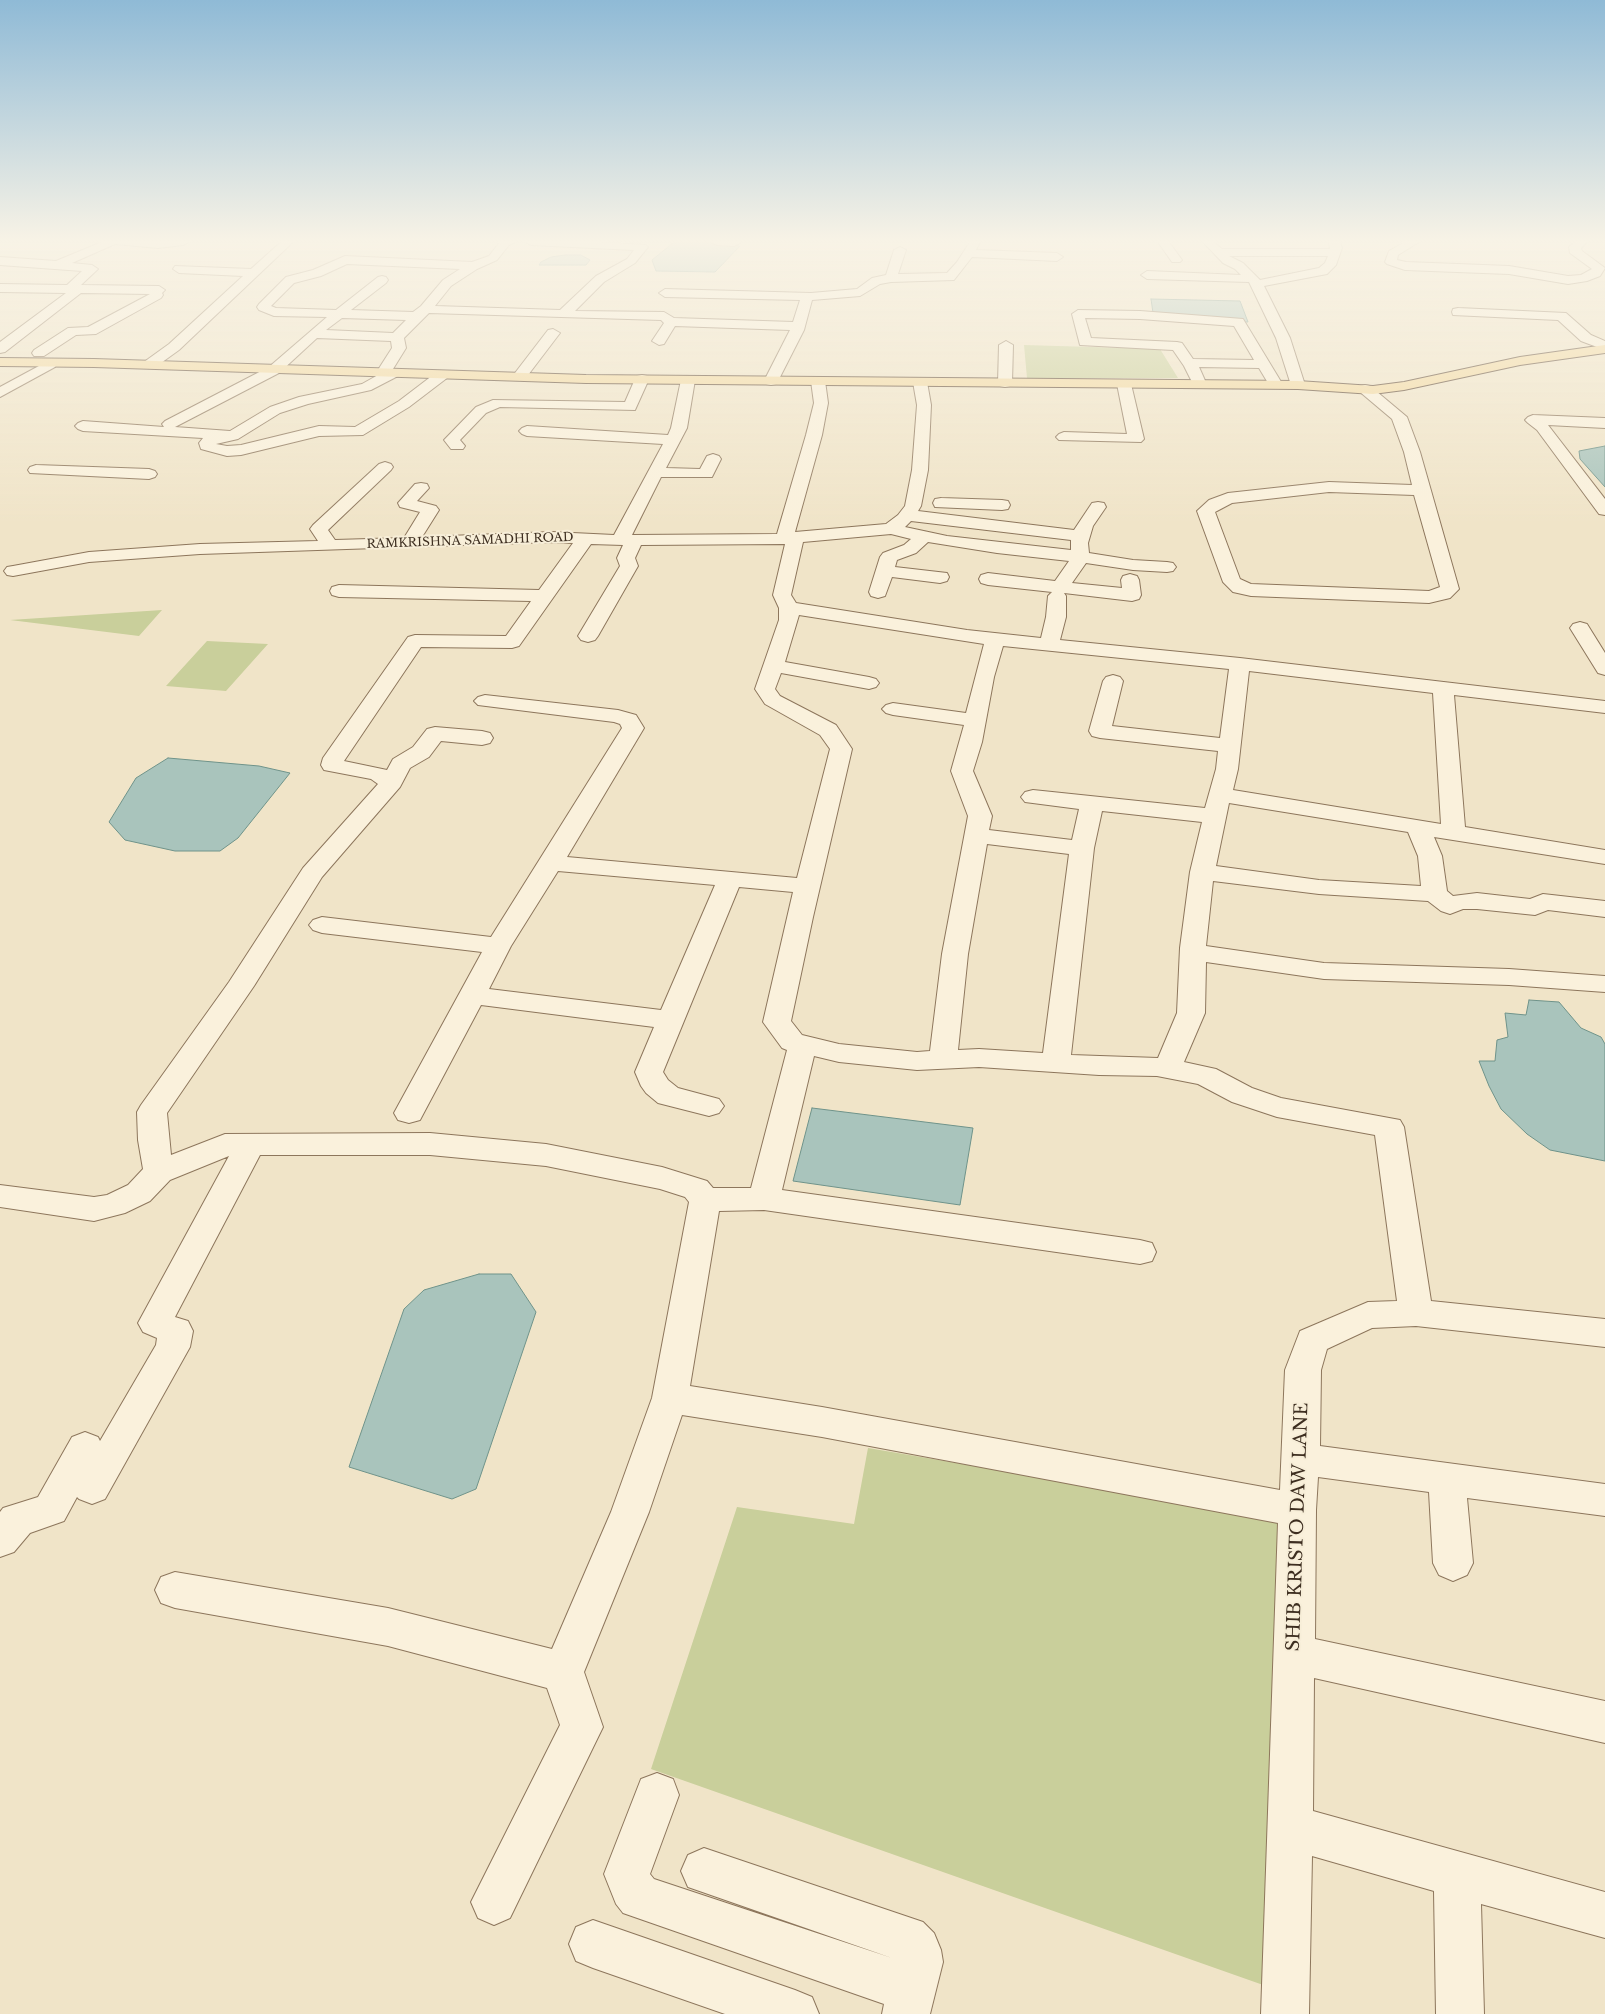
<!DOCTYPE html>
<style>
body{margin:0}
canvas{display:block;background:#f0e4c8}
</style>
<canvas width="1605" height="2014"></canvas>
<script>
const ctx = document.querySelector('canvas').getContext('2d');
ctx.lineJoin = 'round';
function fill(path, color) { ctx.fillStyle = color; ctx.fill(path, 'evenodd'); }
const shape = rows => new Path2D(rows.map(r => 'M' + r).join(''));
function stroke(path, color, width, dash) { ctx.strokeStyle = color; ctx.lineWidth = width; ctx.lineCap = dash ? 'butt' : 'round'; ctx.setLineDash(dash || []); ctx.stroke(path); }
function write(font, color, halo, rows, align = 'center') {
  ctx.font = font + ' "Libre Baskerville",serif'; ctx.lineWidth = 4; ctx.setLineDash([]); ctx.textBaseline = 'middle'; ctx.strokeStyle = halo; ctx.fillStyle = color; for (const [text, x, y, turn = 0] of rows) {
    ctx.save(); ctx.translate(x, y); ctx.rotate((+turn || 0) * Math.PI / 180); ctx.textAlign = isNaN(turn) ? turn : align; if (halo) ctx.strokeText(text, 0, 0); ctx.fillText(text, 0, 0); ctx.restore();
  }
}
fill(shape([
 [1024,345,1160,349,1178,378,1027,378],
 [162,610,139,636,10,620],
 [207,641,268,644,226,691,166,686],
 [868,1448,1280,1518,1266,1986,651,1769,737,1507,854,1524]
]), '#c9cf9b');
const water = shape([
 [674,242,710,242,740,246,715,272,656,271,652,260,674,242],
 [565,255,581,255,590,260,586,265,539,265,541,262,551,257,565,255],
 [1151,299,1240,301,1248,322,1154,320,1151,299],
 [1605,446,1605,487,1580,459,1579,451,1605,446],
 [168,758,259,766,290,773,238,838,220,851,175,851,125,840,109,822,136,778,168,758],
 [1529,1000,1559,1002,1581,1028,1601,1037,1605,1044,1605,1161,1550,1150,1527,1134,1501,1109,1489,1086,1479,1061,1495,1061,1497,1040,1508,1037,1505,1013,1526,1015,1529,1000],
 [812,1108,973,1128,960,1205,793,1181,812,1108],
 [479,1274,511,1274,536,1312,476,1489,452,1499,349,1467,404,1309,424,1290,479,1274]
]);
fill(water, '#a9c4bc');
stroke(water, '#6f938a', 1);
const minor = shape([
 [102,242,189,242,183,245,158,248,115,244,72,263,92,265,98,269,81,285,159,286,165,290,162,293,163,295,161,298,96,334,76,335,44,356,34,356,32,353,34,350,68,328,88,327,150,294,81,293,5,352,0,353,0,342,66,293,0,292,0,284,67,285,82,271,0,265,0,257,56,261,102,242],
 [281,242,293,242,179,350,154,368,144,368,142,365,144,362,169,344,243,276,179,273,173,269,175,266,251,269,281,242],
 [500,242,515,242,509,245,497,260,477,269,451,286,435,306,560,310,596,276,627,259,634,250,531,245,526,242,600,242,646,245,648,247,635,263,604,282,575,311,664,312,674,318,793,322,800,300,665,297,659,293,665,289,811,293,857,289,872,278,886,275,894,250,900,247,906,250,898,274,947,273,957,262,970,242,980,242,976,250,1057,253,1063,257,1057,261,972,257,954,280,891,282,880,284,860,296,812,300,804,330,778,381,776,384,771,385,766,384,764,381,790,330,675,326,664,344,659,345,652,341,664,323,661,320,429,313,404,338,406,348,393,369,398,370,400,373,398,376,371,390,308,404,280,413,238,439,216,444,227,446,241,445,319,426,355,427,399,401,437,372,447,372,449,375,447,378,409,407,363,435,319,436,241,455,227,456,201,449,199,443,203,438,83,431,78,429,75,426,78,423,83,421,164,427,162,424,165,421,269,367,327,317,274,316,259,310,257,307,259,304,286,277,313,270,345,256,472,262,489,256,500,242],
 [347,264,460,269,443,280,421,306,413,312,351,310,386,283,388,280,386,277,382,276,378,277,336,310,276,308,271,306,294,283,321,276,347,264],
 [342,318,406,320,393,333,326,330,342,318],
 [317,338,391,341,392,348,376,373,378,375,362,384,299,397,270,407,230,431,175,427,279,373,317,338],
 [711,242,739,242,740,243,734,246,717,245,711,242],
 [1158,242,1169,242,1182,260,1180,262,1172,262,1158,242],
 [1203,242,1214,242,1222,249,1330,249,1329,242,1340,242,1342,248,1336,265,1327,274,1264,286,1290,338,1305,385,1303,388,1293,388,1291,385,1276,338,1249,282,1147,279,1141,275,1147,271,1241,275,1235,269,1223,263,1203,242],
 [1229,256,1328,256,1325,263,1319,268,1260,280,1243,263,1229,256],
 [1405,242,1419,242,1398,255,1397,260,1406,262,1509,266,1568,276,1581,275,1592,269,1570,253,1569,247,1575,242,1587,242,1581,248,1582,251,1605,268,1600,276,1587,281,1568,284,1509,274,1405,270,1387,264,1385,262,1389,251,1405,242],
 [1458,308,1566,313,1591,335,1605,341,1605,350,1581,341,1558,320,1453,315,1452,312,1453,309,1458,308],
 [1078,310,1140,311,1243,319,1283,385,1281,388,1271,388,1259,368,1199,367,1207,385,1205,388,1195,388,1184,366,1173,350,1080,345,1072,314,1078,310],
 [1085,318,1140,319,1234,326,1254,360,1193,359,1182,343,1177,342,1091,338,1085,318],
 [553,329,560,333,525,379,515,379,513,376,515,373,548,330,553,329],
 [1006,341,1013,345,1012,383,1010,386,1005,387,1000,386,998,383,999,345,1006,341],
 [50,360,57,364,55,367,0,397,0,387,50,360],
 [642,375,647,376,649,379,635,410,500,407,486,413,460,440,465,446,463,449,451,449,444,440,476,407,493,400,625,402,635,379,637,376,642,375],
 [688,376,693,377,695,380,687,428,666,468,700,469,707,456,713,454,719,456,721,459,712,477,661,477,632,535,777,534,806,435,814,403,811,381,813,378,818,377,823,378,825,381,828,403,822,435,795,532,886,524,898,515,905,506,912,470,917,405,913,382,915,379,920,378,925,379,927,382,931,405,928,470,921,506,918,511,1074,530,1092,503,1098,502,1104,503,1106,507,1093,526,1088,543,1089,553,1133,560,1167,562,1173,563,1176,567,1173,571,1167,572,1133,570,1086,563,1072,583,1122,588,1121,580,1123,576,1130,574,1137,576,1139,580,1141,595,1139,599,1132,601,1064,593,1066,596,1066,617,1060,640,1240,658,1605,701,1605,713,1454,695,1465,827,1605,850,1605,864,1434,837,1442,856,1447,891,1453,896,1477,893,1530,899,1543,894,1605,901,1605,917,1548,910,1535,915,1477,909,1463,909,1450,914,1441,911,1428,901,1319,894,1213,881,1206,946,1324,963,1509,969,1605,976,1605,992,1509,985,1324,979,1206,962,1205,1013,1184,1062,1216,1069,1252,1088,1281,1098,1400,1120,1404,1127,1431,1301,1605,1319,1605,1347,1416,1326,1372,1328,1327,1349,1321,1370,1320,1446,1605,1484,1605,1516,1467,1498,1473,1563,1467,1575,1453,1581,1439,1575,1433,1563,1429,1492,1318,1477,1316,1510,1315,1639,1605,1701,1605,1743,1314,1678,1313,1811,1605,1892,1605,1938,1481,1904,1484,2014,1436,2014,1434,1891,1312,1856,1309,2014,1261,2014,1278,1523,822,1437,682,1415,649,1512,584,1672,603,1727,510,1918,494,1925,478,1918,471,1902,560,1725,547,1688,388,1646,175,1608,161,1603,155,1590,161,1577,175,1572,388,1608,552,1649,611,1512,652,1398,689,1202,685,1197,660,1189,546,1166,430,1155,260,1155,175,1317,188,1321,193,1331,190,1347,105,1499,92,1504,79,1499,77,1497,64,1521,30,1533,14,1552,0,1557,0,1512,3,1508,38,1497,72,1437,85,1432,98,1437,100,1441,156,1345,157,1338,143,1332,138,1323,229,1156,170,1180,150,1201,125,1213,94,1221,0,1207,0,1185,94,1197,107,1195,128,1185,143,1169,138,1140,137,1112,141,1105,229,982,303,868,378,784,371,779,324,770,321,765,323,758,408,637,415,635,506,636,531,601,339,597,332,595,330,591,332,587,339,585,539,590,573,543,552,542,200,554,89,562,13,576,7,575,4,571,7,567,13,566,89,552,200,544,318,541,310,529,313,525,379,464,385,462,391,464,393,467,391,470,328,530,335,540,404,538,420,512,400,507,398,503,415,484,421,483,427,484,429,488,417,501,436,506,439,510,422,537,552,532,614,535,663,444,527,436,522,434,519,431,522,428,527,426,668,435,671,428,681,380,683,377,688,376],
 [911,521,1071,540,1071,550,947,536,905,527,911,521],
 [891,534,911,539,904,545,883,553,880,557,869,592,871,596,878,598,885,596,892,577,940,583,947,581,949,577,947,573,895,567,897,560,916,553,928,542,997,553,1069,561,1055,581,988,573,981,575,979,579,981,583,988,585,1052,592,1048,596,1046,617,1041,638,967,630,796,603,791,595,803,542,891,534],
 [591,544,623,545,617,558,620,566,578,636,581,640,588,642,595,640,598,636,638,566,635,558,641,545,785,544,773,595,779,608,779,620,755,689,765,704,820,735,830,749,797,878,567,857,644,728,636,715,618,710,485,695,478,697,474,701,478,705,614,722,620,724,622,728,491,937,322,917,313,920,309,925,313,930,322,933,482,952,394,1113,398,1120,409,1123,420,1120,481,1005,654,1027,635,1072,641,1086,646,1093,658,1103,709,1116,719,1113,724,1106,719,1099,678,1088,668,1080,663,1072,739,887,793,892,763,1022,782,1048,787,1050,751,1188,713,1188,707,1181,662,1167,546,1144,430,1133,225,1134,171,1155,167,1113,254,986,322,877,400,787,410,768,429,757,441,741,482,745,490,743,493,738,490,733,482,731,435,727,427,729,413,747,393,759,387,770,344,761,421,647,512,648,519,646,591,544],
 [799,615,984,644,966,713,893,703,886,705,882,709,886,713,893,715,964,725,951,771,968,816,942,954,930,1051,917,1052,839,1044,802,1035,791,1021,813,917,852,749,836,725,780,696,775,689,781,673,869,689,876,687,879,683,876,679,869,677,785,662,799,615],
 [1003,646,1229,669,1220,738,1112,726,1123,681,1120,677,1113,675,1106,677,1103,681,1089,731,1092,736,1100,738,1218,751,1216,769,1205,808,1033,790,1025,792,1021,797,1025,802,1079,809,1072,840,989,830,992,816,973,771,982,742,994,677,1003,646],
 [1249,671,1433,693,1441,824,1233,790,1238,769,1249,671],
 [1229,803,1408,832,1418,856,1421,886,1319,880,1216,866,1229,803],
 [1102,811,1202,822,1190,872,1180,948,1177,1013,1158,1058,1071,1055,1094,848,1102,811],
 [987,844,1069,854,1043,1053,979,1049,958,1050,968,954,987,844],
 [558,871,715,885,661,1010,489,989,511,946,558,871],
 [814,1056,839,1062,917,1070,979,1067,1099,1075,1157,1076,1198,1084,1232,1102,1277,1117,1375,1135,1397,1301,1368,1302,1300,1331,1285,1370,1280,1490,822,1407,690,1386,719,1211,764,1210,1140,1264,1152,1261,1156,1252,1152,1243,1140,1240,782,1190,814,1056],
 [1124,380,1129,381,1131,384,1144,439,1141,442,1059,440,1056,437,1059,434,1064,432,1127,434,1117,384,1119,381,1124,380],
 [1365,385,1370,386,1407,417,1420,452,1459,589,1450,598,1429,603,1251,596,1233,592,1223,582,1197,511,1209,500,1228,493,1329,482,1412,485,1404,452,1392,419,1360,392,1358,389,1360,386,1365,385],
 [1329,492,1414,495,1440,587,1429,591,1251,584,1240,579,1215,512,1232,503,1329,492],
 [1533,415,1605,418,1605,428,1548,425,1605,499,1605,515,1599,514,1537,430,1528,423,1525,420,1528,417,1533,415],
 [36,465,149,469,155,471,157,474,155,477,149,479,30,473,28,470,30,467,36,465],
 [941,498,1002,500,1008,501,1010,505,1008,509,1002,510,935,507,933,503,935,499,941,498],
 [1580,622,1587,624,1605,653,1605,675,1598,673,1570,628,1573,624,1580,622],
 [657,1773,673,1779,679,1795,650,1874,654,1879,892,1958,688,1887,681,1871,688,1855,704,1848,923,1922,934,1933,941,1950,943,1962,930,2014,882,2014,884,2004,623,1913,616,1904,604,1874,641,1779,657,1773],
 [593,1920,795,1990,812,1997,819,2014,725,2014,593,1968,576,1961,569,1944,576,1927,593,1920]
]);
const major = shape([
 [1605,345,1605,353,1520,365,1404,390,1373,394,1298,389,586,383,94,367,0,366,0,358,94,359,586,375,1298,381,1373,386,1404,382,1520,357,1605,345]
]);
stroke(minor, '#8d765c', 2);
stroke(major, '#5b4430', 2);
fill(minor, '#faf1dc');
fill(major, '#f3d9a0');
const sky = ctx.createLinearGradient(0, 0, 0, 524);
sky.addColorStop(0, '#8fbad6');
sky.addColorStop(0.46, '#f8f3e6');
sky.addColorStop(1, '#f8f3e600');
ctx.fillStyle = sky;
ctx.fillRect(0, 0, 1605, 524);
write('12px', '#3d2e20', '#f7eed8', [
 ["RAMKRISHNA SAMADHI ROAD",470,541,-2]
]);
write('18px', '#3d2e20', '#f7eed8', [
 ["SHIB KRISTO DAW LANE",1298,1527,-88]
]);
</script>
